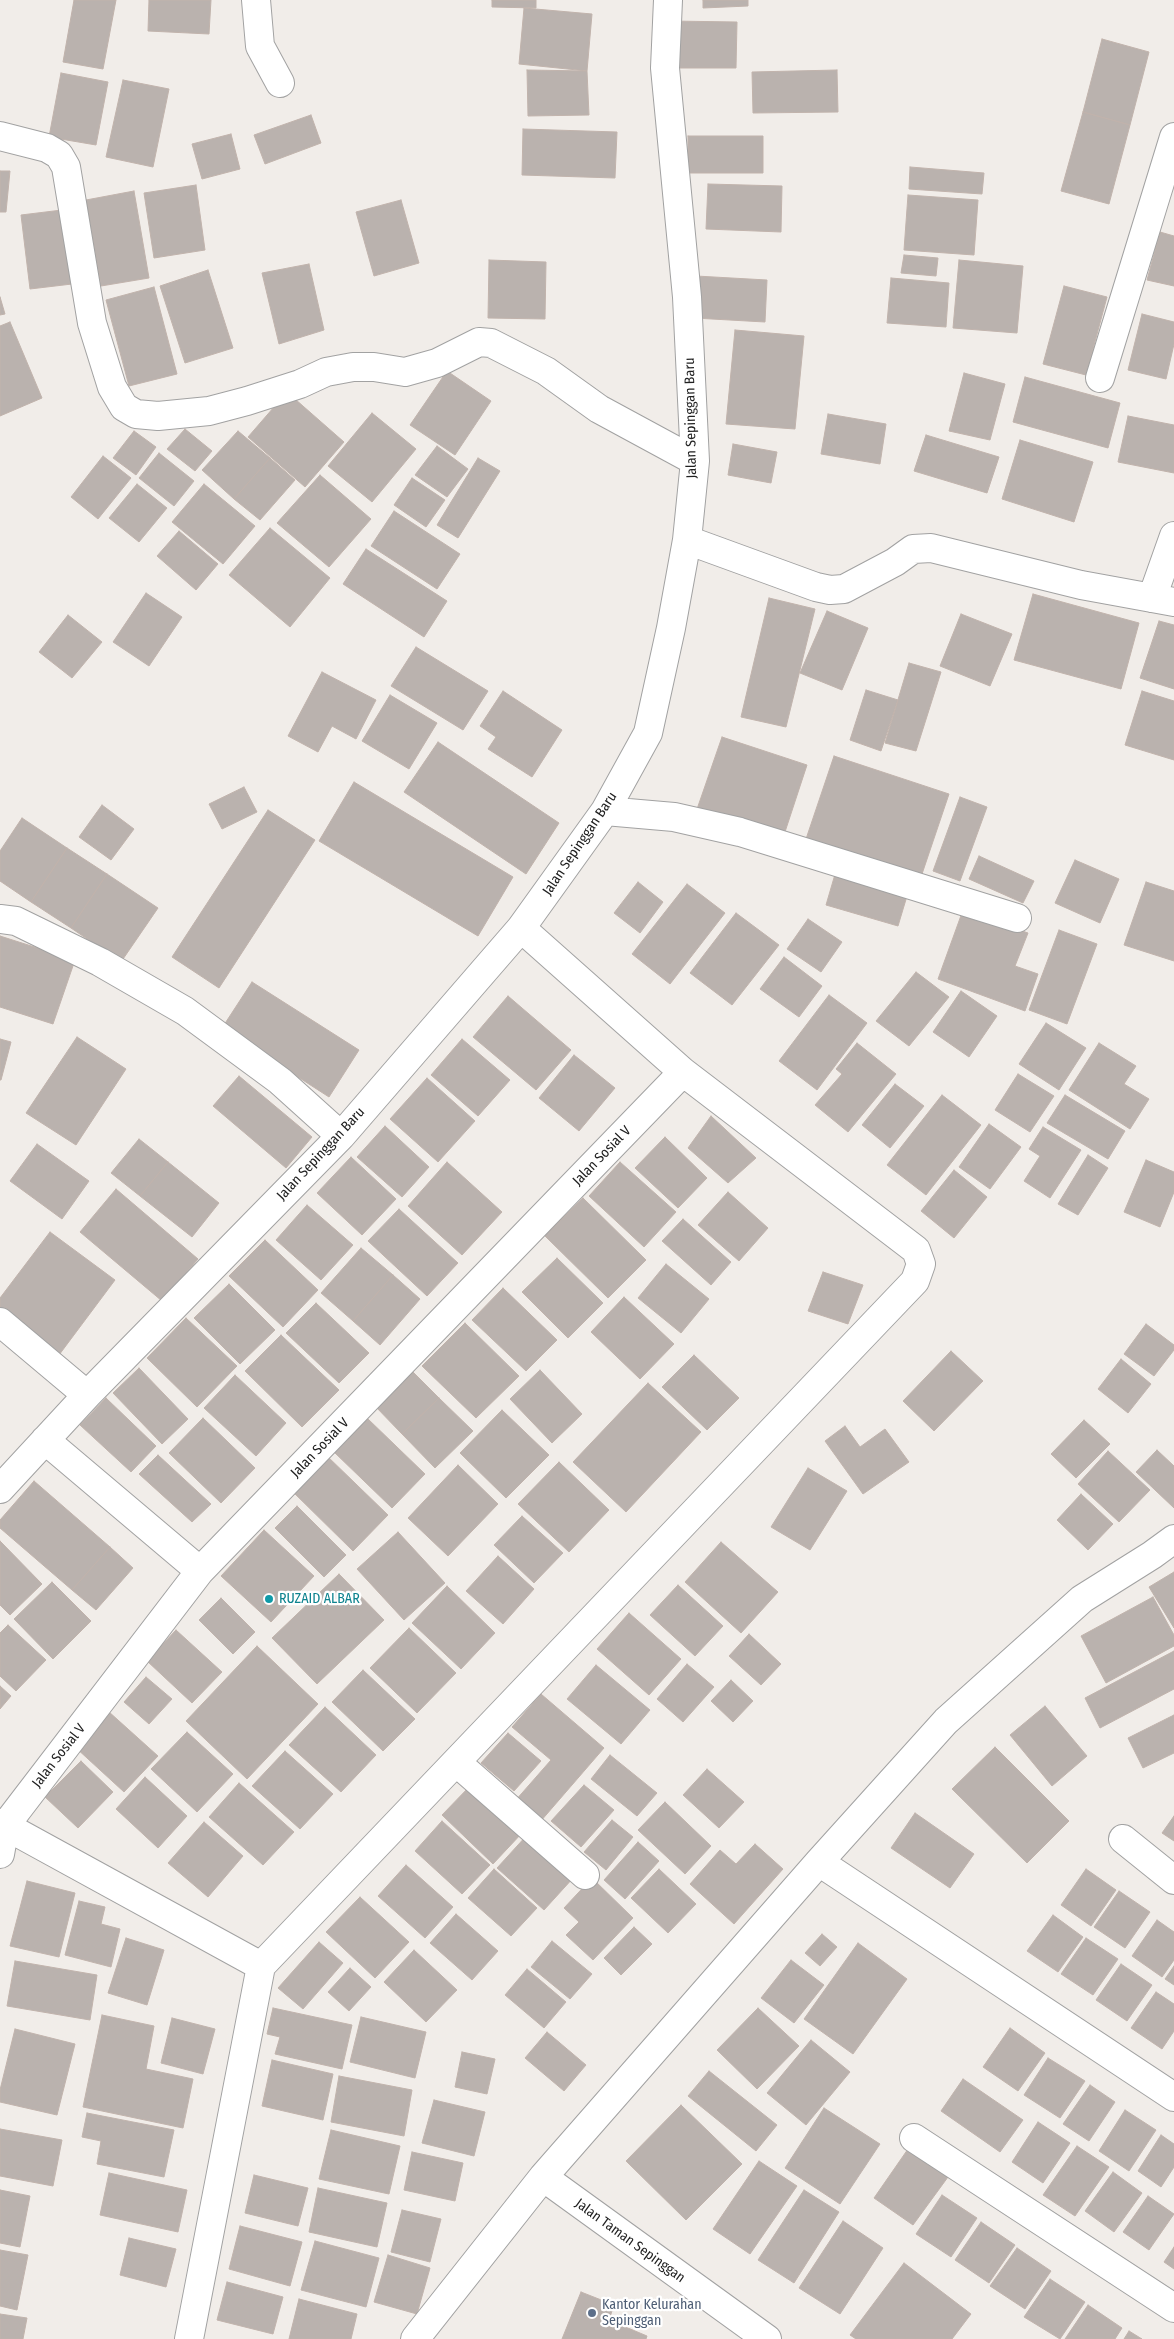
<!DOCTYPE html>
<style>
body{margin:0}
canvas{display:block;background:#f1ede9}
</style>
<canvas width="1174" height="2339"></canvas>
<script>
const ctx = document.querySelector('canvas').getContext('2d');
ctx.lineJoin = 'round';
function fill(path, color) { ctx.fillStyle = color; ctx.fill(path, 'evenodd'); }
const shape = rows => new Path2D(rows.map(r => 'M' + r).join(''));
function stroke(path, color, width, dash) { ctx.strokeStyle = color; ctx.lineWidth = width; ctx.lineCap = dash ? 'butt' : 'round'; ctx.setLineDash(dash || []); ctx.stroke(path); }
function write(font, color, halo, rows, align = 'center') {
  ctx.font = font + ' "Fira Sans Condensed",sans-serif'; ctx.lineWidth = 4.5; ctx.setLineDash([]); ctx.textBaseline = 'middle'; ctx.strokeStyle = halo; ctx.fillStyle = color; for (const [text, x, y, turn = 0] of rows) {
    ctx.save(); ctx.translate(x, y); ctx.rotate((+turn || 0) * Math.PI / 180); ctx.textAlign = isNaN(turn) ? turn : align; if (halo) ctx.strokeText(text, 0, 0); ctx.fillText(text, 0, 0); ctx.restore();
  }
}
const building = shape([
 [74,0,116,0,103,69,63,62,74,0],
 [149,0,211,0,209,34,148,31,149,0],
 [492,0,536,0,536,8,492,7,492,0],
 [703,0,748,0,748,6,703,8,703,0],
 [524,8,592,14,587,71,519,64,524,8],
 [670,21,737,22,736,68,670,68,670,21],
 [1102,39,1149,52,1130,125,1083,112,1102,39],
 [527,70,587,71,589,115,528,116,527,70],
 [837,70,838,112,753,113,752,72,837,70],
 [61,73,108,82,96,145,49,137,61,73],
 [123,80,169,89,153,167,106,157,123,80],
 [1083,112,1130,125,1109,204,1061,191,1083,112],
 [311,115,321,143,265,164,254,135,311,115],
 [523,129,617,132,615,178,522,175,523,129],
 [231,134,240,169,202,179,192,144,231,134],
 [688,136,763,136,763,173,688,173,688,136],
 [910,167,984,173,982,194,909,189,910,167],
 [0,171,10,171,6,212,0,212,0,171],
 [708,184,782,186,781,232,706,229,708,184],
 [196,185,205,250,154,258,144,193,196,185],
 [134,191,149,278,101,286,86,200,134,191],
 [908,195,978,200,974,255,904,250,908,195],
 [401,200,419,263,374,276,356,212,401,200],
 [62,210,72,284,30,289,21,215,62,210],
 [1160,232,1174,236,1174,286,1147,280,1160,232],
 [904,255,938,258,936,276,901,273,904,255],
 [489,260,546,262,545,319,488,318,489,260],
 [959,260,1023,266,1017,333,953,328,959,260],
 [309,264,324,330,279,344,262,273,309,264],
 [208,270,233,348,185,363,160,286,208,270],
 [696,276,767,280,765,322,694,318,696,276],
 [891,278,949,283,946,327,887,323,891,278],
 [1064,286,1107,297,1086,375,1043,364,1064,286],
 [154,287,177,374,129,386,106,300,154,287],
 [0,297,5,314,0,315,0,297],
 [1142,314,1174,322,1174,344,1166,379,1128,370,1142,314],
 [10,322,42,398,0,416,0,326,10,322],
 [735,330,804,336,795,429,726,424,735,330],
 [447,371,491,401,455,455,410,425,447,371],
 [964,373,1005,384,990,440,949,431,964,373],
 [1025,377,1120,403,1108,448,1013,422,1025,377],
 [287,392,344,442,305,487,248,437,287,392],
 [372,413,416,449,372,502,328,466,372,413],
 [828,414,886,424,880,464,821,454,828,414],
 [1128,416,1174,425,1174,473,1118,462,1128,416],
 [185,429,212,451,195,471,167,449,185,429],
 [134,431,156,447,136,475,113,458,134,431],
 [238,431,270,458,234,499,202,470,238,431],
 [926,435,999,457,987,493,914,471,926,435],
 [1020,440,1093,462,1074,522,1002,499,1020,440],
 [733,444,777,452,771,483,728,475,733,444],
 [437,446,468,469,447,497,415,475,437,446],
 [159,453,194,481,174,506,139,478,159,453],
 [103,456,131,478,98,519,71,497,103,456],
 [270,458,295,480,260,520,234,499,270,458],
 [478,458,500,471,458,538,437,525,478,458],
 [320,475,371,519,329,567,277,523,320,475],
 [412,478,445,500,426,527,394,505,412,478],
 [137,484,167,508,139,542,109,518,137,484],
 [204,484,255,526,223,564,172,522,204,484],
 [394,511,460,554,437,589,371,546,394,511],
 [270,528,330,578,290,627,229,575,270,528],
 [179,531,218,564,196,590,157,556,179,531],
 [366,549,447,601,424,637,343,584,366,549],
 [146,593,182,617,149,666,113,642,146,593],
 [1033,594,1139,623,1121,689,1014,660,1033,594],
 [769,598,815,609,786,727,741,717,769,598],
 [827,611,868,628,842,690,800,673,827,611],
 [961,614,1012,634,990,686,940,666,961,614],
 [68,615,102,642,72,678,39,652,68,615],
 [1159,621,1174,625,1174,689,1140,678,1159,621],
 [416,647,488,691,463,730,391,686,416,647],
 [909,663,941,672,916,751,885,743,909,663],
 [322,672,376,700,356,739,332,726,318,752,288,736,322,672],
 [866,690,898,700,881,751,850,740,866,690],
 [503,691,562,730,532,777,488,749,496,737,480,726,503,691],
 [1142,691,1174,701,1174,760,1125,745,1142,691],
 [390,695,437,723,409,769,362,741,390,695],
 [722,737,807,765,782,841,696,812,722,737],
 [438,742,559,823,526,874,404,792,438,742],
 [834,756,949,794,921,877,806,839,834,756],
 [354,782,513,877,478,936,319,841,354,782],
 [244,787,257,812,222,829,209,804,244,787],
 [960,797,987,807,960,881,933,871,960,797],
 [102,805,134,829,111,860,79,837,102,805],
 [268,810,315,840,219,988,172,957,268,810],
 [22,818,67,848,31,902,0,881,0,851,22,818],
 [67,848,107,874,71,928,31,902,67,848],
 [979,856,1034,881,1023,903,969,879,979,856],
 [1075,860,1119,879,1100,923,1055,903,1075,860],
 [838,864,910,886,898,926,826,905,838,864],
 [107,874,158,908,121,962,71,928,107,874],
 [638,882,663,902,640,933,614,913,638,882],
 [1146,882,1174,891,1174,961,1124,945,1146,882],
 [687,884,725,913,670,984,632,954,687,884],
 [963,910,1028,933,1015,966,1038,974,1025,1011,938,979,963,910],
 [736,913,779,945,732,1005,690,973,736,913],
 [808,919,842,942,821,972,787,949,808,919],
 [1059,930,1097,944,1067,1024,1029,1010,1059,930],
 [0,936,75,960,53,1024,0,1007,0,936],
 [784,957,822,986,799,1017,760,989,784,957],
 [916,972,949,997,909,1046,876,1021,916,972],
 [252,982,359,1050,329,1097,222,1028,252,982],
 [961,991,997,1016,969,1057,933,1032,961,991],
 [829,995,867,1023,817,1090,779,1061,829,995],
 [508,996,571,1050,536,1090,473,1037,508,996],
 [1046,1023,1086,1048,1059,1090,1019,1064,1046,1023],
 [77,1037,126,1069,76,1145,26,1113,77,1037],
 [0,1039,11,1042,1,1080,0,1080,0,1039],
 [462,1039,510,1080,478,1116,431,1075,462,1039],
 [857,1043,896,1074,848,1132,815,1105,842,1074,836,1069,857,1043],
 [1099,1043,1136,1066,1124,1084,1149,1099,1130,1129,1069,1090,1099,1043],
 [574,1055,615,1088,579,1131,539,1098,574,1055],
 [1018,1074,1054,1096,1030,1132,995,1110,1018,1074],
 [239,1076,312,1137,286,1168,213,1106,239,1076],
 [427,1078,475,1121,438,1162,390,1119,427,1078],
 [895,1084,924,1106,890,1148,862,1125,895,1084],
 [942,1095,981,1125,926,1195,887,1165,942,1095],
 [1065,1095,1125,1131,1108,1159,1047,1123,1065,1095],
 [711,1116,756,1158,728,1183,688,1148,711,1116],
 [989,1124,1021,1147,990,1189,959,1167,989,1124],
 [385,1126,429,1167,402,1197,357,1157,385,1126],
 [1043,1127,1081,1150,1050,1198,1024,1181,1040,1156,1029,1149,1043,1127],
 [665,1137,707,1178,678,1208,635,1168,665,1137],
 [139,1139,168,1162,140,1196,111,1173,139,1139],
 [37,1144,89,1181,62,1219,10,1181,37,1144],
 [1088,1155,1108,1168,1078,1215,1058,1204,1088,1155],
 [351,1157,396,1199,362,1235,317,1193,351,1157],
 [1146,1160,1174,1172,1174,1192,1160,1227,1124,1212,1146,1160],
 [168,1162,219,1203,192,1237,140,1196,168,1162],
 [447,1162,502,1212,462,1255,408,1206,447,1162],
 [620,1162,676,1212,644,1247,589,1196,620,1162],
 [954,1170,987,1197,954,1238,921,1211,954,1170],
 [116,1189,198,1259,162,1301,80,1232,116,1189],
 [728,1192,768,1228,739,1261,698,1225,728,1192],
 [583,1198,646,1260,608,1298,545,1236,583,1198],
 [307,1205,353,1245,321,1280,276,1240,307,1205],
 [399,1209,458,1263,427,1296,368,1241,399,1209],
 [683,1219,731,1262,711,1285,662,1241,683,1219],
 [50,1232,115,1280,59,1355,0,1311,0,1298,50,1232],
 [265,1240,318,1290,283,1327,229,1276,265,1240],
 [361,1248,393,1275,353,1321,321,1293,361,1248],
 [557,1258,603,1303,568,1338,522,1292,557,1258],
 [666,1264,709,1299,681,1333,638,1298,666,1264],
 [823,1272,863,1285,848,1324,808,1311,823,1272],
 [393,1275,420,1299,380,1345,353,1321,393,1275],
 [229,1284,275,1330,240,1364,194,1318,229,1284],
 [503,1288,557,1340,526,1371,472,1320,503,1288],
 [624,1297,674,1344,640,1379,591,1332,624,1297],
 [316,1303,369,1353,339,1383,286,1333,316,1303],
 [186,1318,237,1366,197,1407,147,1358,186,1318],
 [465,1323,519,1376,476,1418,422,1366,465,1323],
 [1146,1324,1174,1345,1174,1350,1154,1376,1124,1354,1146,1324],
 [281,1335,339,1390,302,1427,245,1371,281,1335],
 [951,1351,983,1381,934,1431,903,1401,951,1351],
 [694,1355,739,1398,707,1430,662,1387,694,1355],
 [1121,1359,1151,1384,1128,1413,1098,1389,1121,1359],
 [139,1368,188,1419,162,1444,113,1393,139,1368],
 [410,1369,439,1398,402,1434,374,1405,410,1369],
 [540,1370,582,1414,552,1443,510,1399,540,1370],
 [235,1375,286,1423,256,1456,204,1408,235,1375],
 [648,1383,701,1432,626,1512,573,1462,648,1383],
 [106,1398,156,1446,131,1472,80,1425,106,1398],
 [439,1398,473,1431,435,1468,402,1434,439,1398],
 [502,1410,549,1455,506,1498,460,1453,502,1410],
 [203,1418,255,1468,221,1503,169,1453,203,1418],
 [367,1418,425,1474,392,1508,334,1452,367,1418],
 [1084,1420,1110,1444,1076,1478,1051,1454,1084,1420],
 [845,1426,860,1447,885,1429,909,1462,863,1494,825,1441,845,1426],
 [1157,1450,1174,1466,1174,1508,1136,1472,1157,1450],
 [1108,1451,1150,1490,1119,1522,1078,1484,1108,1451],
 [325,1454,388,1515,353,1551,290,1489,325,1454],
 [158,1455,211,1504,192,1522,139,1474,158,1455],
 [559,1462,609,1510,569,1552,518,1504,559,1462],
 [458,1465,498,1504,448,1556,408,1518,458,1465],
 [808,1468,847,1491,810,1550,771,1527,808,1468],
 [34,1481,110,1547,72,1590,0,1528,0,1520,34,1481],
 [1081,1494,1113,1524,1088,1550,1057,1520,1081,1494],
 [297,1506,346,1555,324,1577,275,1528,297,1506],
 [522,1516,563,1553,534,1583,494,1545,522,1516],
 [264,1530,314,1576,271,1622,221,1576,264,1530],
 [398,1532,445,1583,404,1620,357,1569,398,1532],
 [0,1541,42,1584,10,1615,0,1605,0,1541],
 [721,1542,778,1592,741,1633,685,1582,721,1542],
 [110,1547,133,1568,96,1610,72,1590,110,1547],
 [498,1556,534,1589,503,1624,466,1591,498,1556],
 [1174,1572,1174,1628,1149,1587,1174,1572],
 [339,1574,384,1620,317,1684,272,1638,339,1574],
 [52,1582,91,1621,53,1659,14,1619,52,1582],
 [678,1585,723,1626,695,1656,650,1615,678,1585],
 [447,1586,495,1633,461,1669,412,1623,447,1586],
 [1153,1597,1174,1635,1174,1646,1106,1683,1081,1636,1153,1597],
 [221,1598,255,1632,233,1654,199,1620,221,1598],
 [629,1613,681,1659,649,1695,597,1649,629,1613],
 [8,1625,46,1660,16,1691,0,1676,0,1633,8,1625],
 [409,1628,456,1673,417,1713,370,1668,409,1628],
 [176,1630,222,1672,192,1703,147,1661,176,1630],
 [749,1634,781,1664,761,1685,729,1656,749,1634],
 [257,1646,318,1704,247,1779,186,1721,257,1646],
 [1174,1651,1174,1689,1100,1728,1085,1698,1174,1651],
 [687,1664,714,1687,683,1722,657,1699,687,1664],
 [596,1665,650,1710,621,1744,567,1699,596,1665],
 [363,1670,415,1719,383,1751,332,1702,363,1670],
 [146,1677,172,1699,149,1724,124,1702,146,1677],
 [731,1680,753,1701,733,1722,711,1701,731,1680],
 [0,1686,11,1696,0,1709,0,1686],
 [541,1694,604,1748,540,1822,515,1801,551,1760,512,1727,541,1694],
 [1045,1706,1087,1756,1052,1786,1010,1735,1045,1706],
 [325,1707,376,1755,341,1792,289,1745,325,1707],
 [108,1711,158,1756,124,1792,75,1747,108,1711],
 [1174,1715,1174,1753,1143,1768,1128,1738,1174,1715],
 [187,1732,233,1774,197,1812,151,1769,187,1732],
 [508,1733,541,1761,514,1791,481,1763,508,1733],
 [995,1747,1069,1821,1027,1863,952,1789,995,1747],
 [285,1751,333,1794,300,1829,252,1786,285,1751],
 [610,1755,657,1793,637,1816,591,1779,610,1755],
 [81,1761,113,1792,78,1828,45,1797,81,1761],
 [707,1769,744,1802,719,1828,683,1795,707,1769],
 [145,1777,187,1816,158,1848,116,1809,145,1777],
 [239,1783,294,1832,263,1865,209,1817,239,1783],
 [471,1785,522,1833,493,1864,442,1815,471,1785],
 [584,1785,614,1810,581,1847,551,1821,584,1785],
 [665,1802,711,1846,685,1874,638,1830,665,1802],
 [915,1813,974,1854,950,1888,891,1848,915,1813],
 [1174,1816,1174,1841,1162,1833,1174,1816],
 [612,1820,633,1837,606,1870,584,1852,612,1820],
 [442,1821,490,1865,462,1894,415,1851,442,1821],
 [204,1822,243,1856,208,1897,168,1863,204,1822],
 [528,1834,574,1877,544,1910,497,1868,528,1834],
 [638,1842,659,1861,625,1899,604,1880,638,1842],
 [755,1844,783,1869,734,1924,690,1884,720,1850,736,1864,755,1844],
 [406,1865,453,1907,425,1938,378,1896,406,1865],
 [494,1869,537,1908,511,1936,468,1898,494,1869],
 [659,1869,696,1904,668,1933,631,1898,659,1869],
 [1086,1869,1116,1890,1091,1926,1061,1905,1086,1869],
 [592,1878,633,1918,593,1960,566,1935,579,1922,564,1908,592,1878],
 [27,1881,75,1893,59,1957,10,1946,27,1881],
 [1119,1891,1150,1912,1125,1948,1094,1927,1119,1891],
 [360,1897,409,1942,375,1978,326,1932,360,1897],
 [79,1901,105,1907,101,1924,120,1929,111,1967,65,1955,79,1901],
 [456,1914,498,1951,472,1980,430,1943,456,1914],
 [1053,1915,1083,1937,1058,1972,1027,1951,1053,1915],
 [1157,1920,1174,1932,1174,1960,1162,1977,1132,1956,1157,1920],
 [634,1927,652,1944,621,1975,604,1958,634,1927],
 [822,1934,837,1947,820,1966,805,1953,822,1934],
 [126,1938,164,1950,147,2005,108,1993,126,1938],
 [1086,1938,1118,1959,1093,1995,1061,1974,1086,1938],
 [552,1941,592,1974,570,1999,531,1967,552,1941],
 [319,1942,343,1963,303,2009,278,1988,319,1942],
 [858,1943,907,1979,853,2054,804,2019,858,1943],
 [414,1950,457,1990,426,2022,384,1982,414,1950],
 [791,1960,824,1985,794,2023,761,1998,791,1960],
 [15,1961,97,1975,90,2020,7,2006,15,1961],
 [1121,1964,1152,1985,1127,2021,1096,2000,1121,1964],
 [1174,1966,1174,1985,1165,1979,1174,1966],
 [350,1968,371,1987,349,2011,328,1992,350,1968],
 [527,1969,566,2002,544,2028,505,1995,527,1969],
 [1156,1992,1174,2004,1174,2031,1162,2049,1131,2028,1156,1992],
 [273,2008,352,2025,342,2069,275,2054,280,2037,267,2034,273,2008],
 [758,2008,799,2046,757,2089,717,2050,758,2008],
 [102,2015,154,2026,146,2069,193,2079,183,2128,83,2107,102,2015],
 [361,2017,426,2032,415,2078,350,2062,361,2017],
 [172,2018,215,2029,203,2074,161,2063,172,2018],
 [1010,2028,1045,2053,1018,2091,983,2067,1010,2028],
 [15,2029,75,2044,57,2115,0,2102,0,2090,15,2029],
 [547,2032,586,2065,564,2091,525,2058,547,2032],
 [811,2040,850,2072,806,2125,767,2093,811,2040],
 [462,2052,495,2059,487,2094,455,2087,462,2052],
 [1048,2058,1085,2081,1060,2118,1024,2095,1048,2058],
 [272,2060,333,2074,323,2120,262,2106,272,2060],
 [709,2071,777,2125,756,2151,688,2096,709,2071],
 [339,2076,412,2090,404,2136,331,2122,339,2076],
 [963,2079,1023,2120,1000,2152,941,2111,963,2079],
 [1090,2085,1115,2102,1089,2141,1063,2124,1090,2085],
 [434,2100,485,2112,474,2156,422,2143,434,2100],
 [681,2105,742,2164,686,2220,626,2161,681,2105],
 [824,2108,880,2144,840,2204,785,2168,824,2108],
 [1125,2110,1156,2130,1129,2171,1099,2151,1125,2110],
 [87,2113,174,2130,164,2177,97,2164,101,2141,82,2137,87,2113],
 [1038,2122,1070,2143,1043,2183,1012,2162,1038,2122],
 [0,2129,62,2140,53,2186,0,2176,0,2129],
 [331,2130,400,2146,389,2194,319,2179,331,2130],
 [1161,2135,1174,2144,1174,2167,1161,2187,1138,2171,1161,2135],
 [1077,2146,1109,2167,1075,2216,1043,2195,1077,2146],
 [908,2149,948,2177,913,2225,874,2198,908,2149],
 [412,2152,463,2163,455,2201,404,2190,412,2152],
 [759,2161,797,2186,750,2254,713,2229,759,2161],
 [1113,2172,1142,2193,1114,2232,1085,2211,1113,2172],
 [109,2173,187,2190,178,2232,100,2215,109,2173],
 [254,2175,308,2188,298,2226,245,2213,254,2175],
 [318,2188,387,2203,377,2247,309,2232,318,2188],
 [0,2190,30,2196,20,2247,0,2243,0,2190],
 [804,2190,839,2212,794,2283,758,2260,804,2190],
 [942,2195,977,2218,951,2257,916,2234,942,2195],
 [1148,2196,1174,2214,1149,2250,1123,2232,1148,2196],
 [402,2210,441,2219,430,2262,391,2252,402,2210],
 [843,2221,883,2248,840,2314,799,2288,843,2221],
 [981,2222,1015,2245,989,2283,955,2260,981,2222],
 [240,2226,302,2242,290,2286,229,2269,240,2226],
 [129,2238,176,2249,166,2287,120,2275,129,2238],
 [315,2241,379,2258,366,2307,301,2290,315,2241],
 [1174,2247,1174,2269,1164,2262,1174,2247],
 [1017,2248,1051,2271,1025,2309,990,2286,1017,2248],
 [0,2250,28,2255,17,2310,0,2306,0,2250],
 [388,2255,430,2268,417,2314,374,2302,388,2255],
 [904,2263,971,2314,952,2339,856,2339,850,2335,904,2263],
 [1050,2279,1085,2302,1060,2339,1024,2317,1050,2279],
 [227,2282,283,2297,273,2334,217,2320,227,2282],
 [581,2292,614,2305,609,2320,647,2336,646,2339,562,2339,581,2292],
 [299,2299,357,2314,351,2339,289,2339,299,2299],
 [1088,2305,1122,2328,1115,2339,1065,2339,1088,2305],
 [0,2314,27,2318,23,2339,0,2339,0,2314],
 [1129,2331,1142,2339,1124,2339,1129,2331]
]);
fill(building, '#bab2ae');
stroke(building, '#c1b3ac', 1);
const minor = shape([
 [256,0,260,46,280,83],
 [0,136,47,148,59,155,66,167,92,323,112,387,124,407,136,414,158,416,209,411,247,401,300,384,326,372,353,367,374,367,405,372,437,363,479,342,491,343,546,371,599,409,695,461],
 [1100,378,1174,137],
 [687,540,816,587,830,590,844,589,895,562,913,549,931,548,1081,585,1174,602],
 [1152,598,1174,536],
 [605,811,674,817,740,832,1017,918],
 [0,919,16,921,100,962,185,1011,280,1081,341,1136],
 [0,1322,87,1395],
 [45,1440,200,1571],
 [0,1489,87,1395,341,1136,521,928,605,811,648,733,671,628,687,540,695,461,687,297,665,68,668,0],
 [456,1762,585,1875],
 [0,1823,261,1966],
 [1123,1839,1174,1880],
 [0,1854,5,1826,200,1571,683,1072],
 [819,1862,1174,2097],
 [914,2138,1174,2308],
 [543,2177,767,2339],
 [189,2339,261,1966,915,1281,921,1264,916,1250,683,1072,521,928],
 [415,2339,543,2177,819,1862,946,1721,1082,1599,1152,1555,1174,1539]
]);
stroke(minor, '#a2a2a2', 30);
stroke(minor, '#fff', 28);
for (const [x, y, r, color] of [
 [269,1599,5,"#0f9aa8"],
 [592,2313,5,"#5c6f8a"]
]) { const dot = new Path2D(); dot.arc(x, y, r, 0, 2 * Math.PI); ctx.fillStyle = color; ctx.fill(dot); stroke(dot, '#fff', 2); }
write('14px', '#212121', '#fff', [
 ["Jalan Sepinggan Baru",691,418,-91],
 ["Jalan Sepinggan Baru",580,844,-56],
 ["Jalan Sepinggan Baru",321,1154,-47],
 ["Jalan Sosial V",602,1156,-46],
 ["Jalan Sosial V",320,1448,-46],
 ["Jalan Sosial V",59,1756,-52],
 ["Jalan Taman Sepinggan",630,2241,36]
]);
write('14px', '#0d838f', '#fff', [
 ["RUZAID ALBAR",279,1599]
], 'left');
write('14px', '#4e5e75', '#fff', [
 ["Kantor Kelurahan",602,2305],
 ["Sepinggan",602,2321]
], 'left');
</script>
